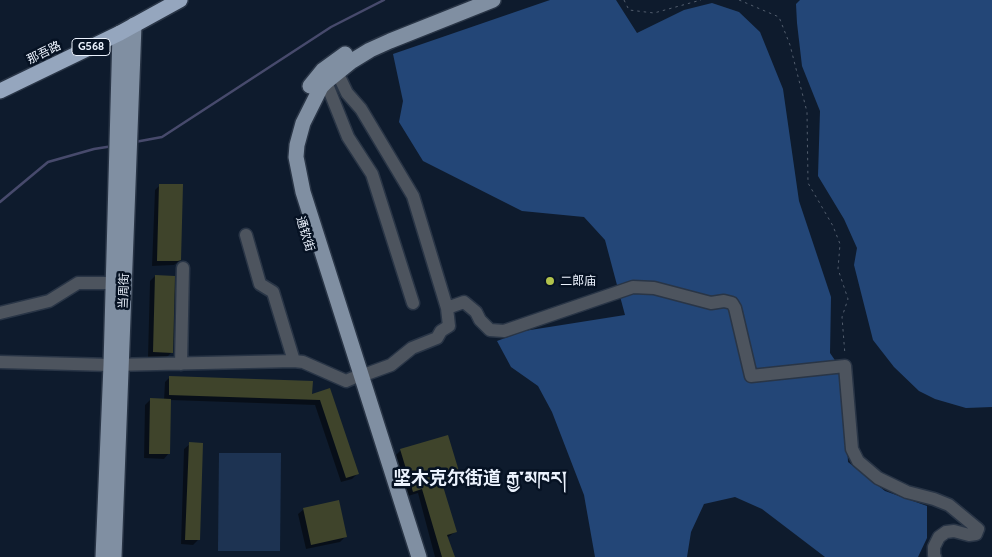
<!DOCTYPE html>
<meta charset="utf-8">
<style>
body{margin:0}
canvas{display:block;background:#0e1b2d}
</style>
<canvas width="992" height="557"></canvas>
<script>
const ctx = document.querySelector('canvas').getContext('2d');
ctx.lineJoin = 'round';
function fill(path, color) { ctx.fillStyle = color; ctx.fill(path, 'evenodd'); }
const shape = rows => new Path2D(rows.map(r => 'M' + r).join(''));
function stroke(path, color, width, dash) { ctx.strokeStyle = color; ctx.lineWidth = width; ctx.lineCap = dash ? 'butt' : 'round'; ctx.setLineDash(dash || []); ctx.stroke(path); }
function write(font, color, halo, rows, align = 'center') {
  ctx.font = font + ' Quicksand,"Noto Sans SC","Noto Serif Tibetan",sans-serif'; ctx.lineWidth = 5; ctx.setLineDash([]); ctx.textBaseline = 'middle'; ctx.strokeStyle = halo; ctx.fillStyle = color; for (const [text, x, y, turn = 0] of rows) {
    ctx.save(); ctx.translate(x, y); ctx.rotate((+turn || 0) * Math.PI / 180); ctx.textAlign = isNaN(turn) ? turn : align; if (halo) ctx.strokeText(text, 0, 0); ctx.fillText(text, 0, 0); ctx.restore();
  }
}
fill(shape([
 [219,453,281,453,280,551,218,551]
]), '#1d3352');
fill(shape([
 [550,0,616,0,637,33,684,10,712,3,739,12,760,32,783,89,799,201,831,297,830,353,843,372,848,462,885,491,927,506,927,538,918,557,825,557,762,509,735,497,704,504,691,532,687,557,595,557,584,495,552,412,538,386,511,367,497,341,524,331,625,315,605,240,584,217,522,211,423,161,399,122,403,101,393,54],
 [800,0,992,0,992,407,966,408,935,399,919,391,894,367,873,340,854,265,857,248,844,219,818,176,820,111,802,66,797,23,796,4]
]), '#234677');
fill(shape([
 [160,185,180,260,174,265,152,266,155,190],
 [155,276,172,352,167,357,148,357,150,281],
 [170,377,311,395,330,389,357,474,352,479,341,482,315,405,170,400,169,453,164,459,144,458,145,405,150,400,164,400,165,382],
 [190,444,198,540,193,545,181,544,184,449],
 [401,450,459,478,455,483,442,486,455,532,447,538,453,557,435,557,418,493,408,496,396,455],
 [304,509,345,537,340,542,306,549,298,514]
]), '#0007');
stroke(shape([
 [135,142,162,137,331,27,384,0],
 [0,202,48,162,94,149,113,146]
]), '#474a6c', 2.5);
fill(shape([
 [159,184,183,184,181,260,178,261,157,261],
 [155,275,175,276,173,353,153,352],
 [169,376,313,381,312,394,330,388,359,474,346,478,320,400,169,395],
 [150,398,171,399,170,454,149,454],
 [448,435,461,478,442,483,457,532,447,535,455,557,442,557,422,489,413,492,400,449],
 [189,442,203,443,200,540,185,540],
 [339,500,347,537,311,545,303,508]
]), '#3f442b');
const minor = shape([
 [337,72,347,93,361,109,413,196,447,308,449,326,441,331,437,338,412,348,391,365,361,376],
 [326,82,348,137,372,174,413,303],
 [246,235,260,284,273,292,294,361],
 [447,308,464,302,476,312,480,320,490,330,504,331,633,287,654,288,711,303,724,301,732,303,735,308,751,376,845,366,852,449,858,461,878,478,907,492,934,499,949,505,978,529,976,534,969,535,954,531,946,532,939,537,934,547,934,555,935,557],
 [0,313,49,301,78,283,113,283],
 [0,362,111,365,294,361,303,362,346,381,353,378],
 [181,364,183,268]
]);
const major = shape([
 [310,86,323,70,345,54],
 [103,557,111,365,120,33],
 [114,557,134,25],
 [419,557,303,192,296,157,297,145,303,123,321,87,326,82,352,61,370,50,390,41,493,0]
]);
const highway = shape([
 [0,91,120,33,180,0]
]);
stroke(minor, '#293546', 15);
stroke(major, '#293546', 18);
stroke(highway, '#293546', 18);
stroke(shape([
 [624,0,629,10,654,13,701,0],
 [739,0,779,17,790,45,807,112,808,183,833,226,840,244,838,269,848,299,842,317,845,355]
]), '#525d6d', 1, [2.5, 4]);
stroke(minor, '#4d545e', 12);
stroke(major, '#808fa2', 15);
stroke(highway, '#95a6be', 15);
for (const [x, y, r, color] of [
 [550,281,5,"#b2c34c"]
]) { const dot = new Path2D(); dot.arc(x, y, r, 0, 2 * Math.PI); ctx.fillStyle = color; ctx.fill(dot); stroke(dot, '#061223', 2); }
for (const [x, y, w] of [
 [91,47,38]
]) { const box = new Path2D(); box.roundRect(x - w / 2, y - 8.5, w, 17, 4); ctx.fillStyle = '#061223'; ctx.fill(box); stroke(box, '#ecf3fe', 1); }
write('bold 11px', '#ecf3fe', null, [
 ["G568",91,47]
]);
write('12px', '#ecf3fe', '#061223', [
 ["那吾路",44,53,-26],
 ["通钦街",305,234,73],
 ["当周街",124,291,-88]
]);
write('12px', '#ecf3fe', '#061223', [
 ["二郎庙",560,281]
], 'left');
write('bold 18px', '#ecf3fe', '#061223', [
 ["坚木克尔街道 རྒྱ་མཁར།",480,479]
]);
</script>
